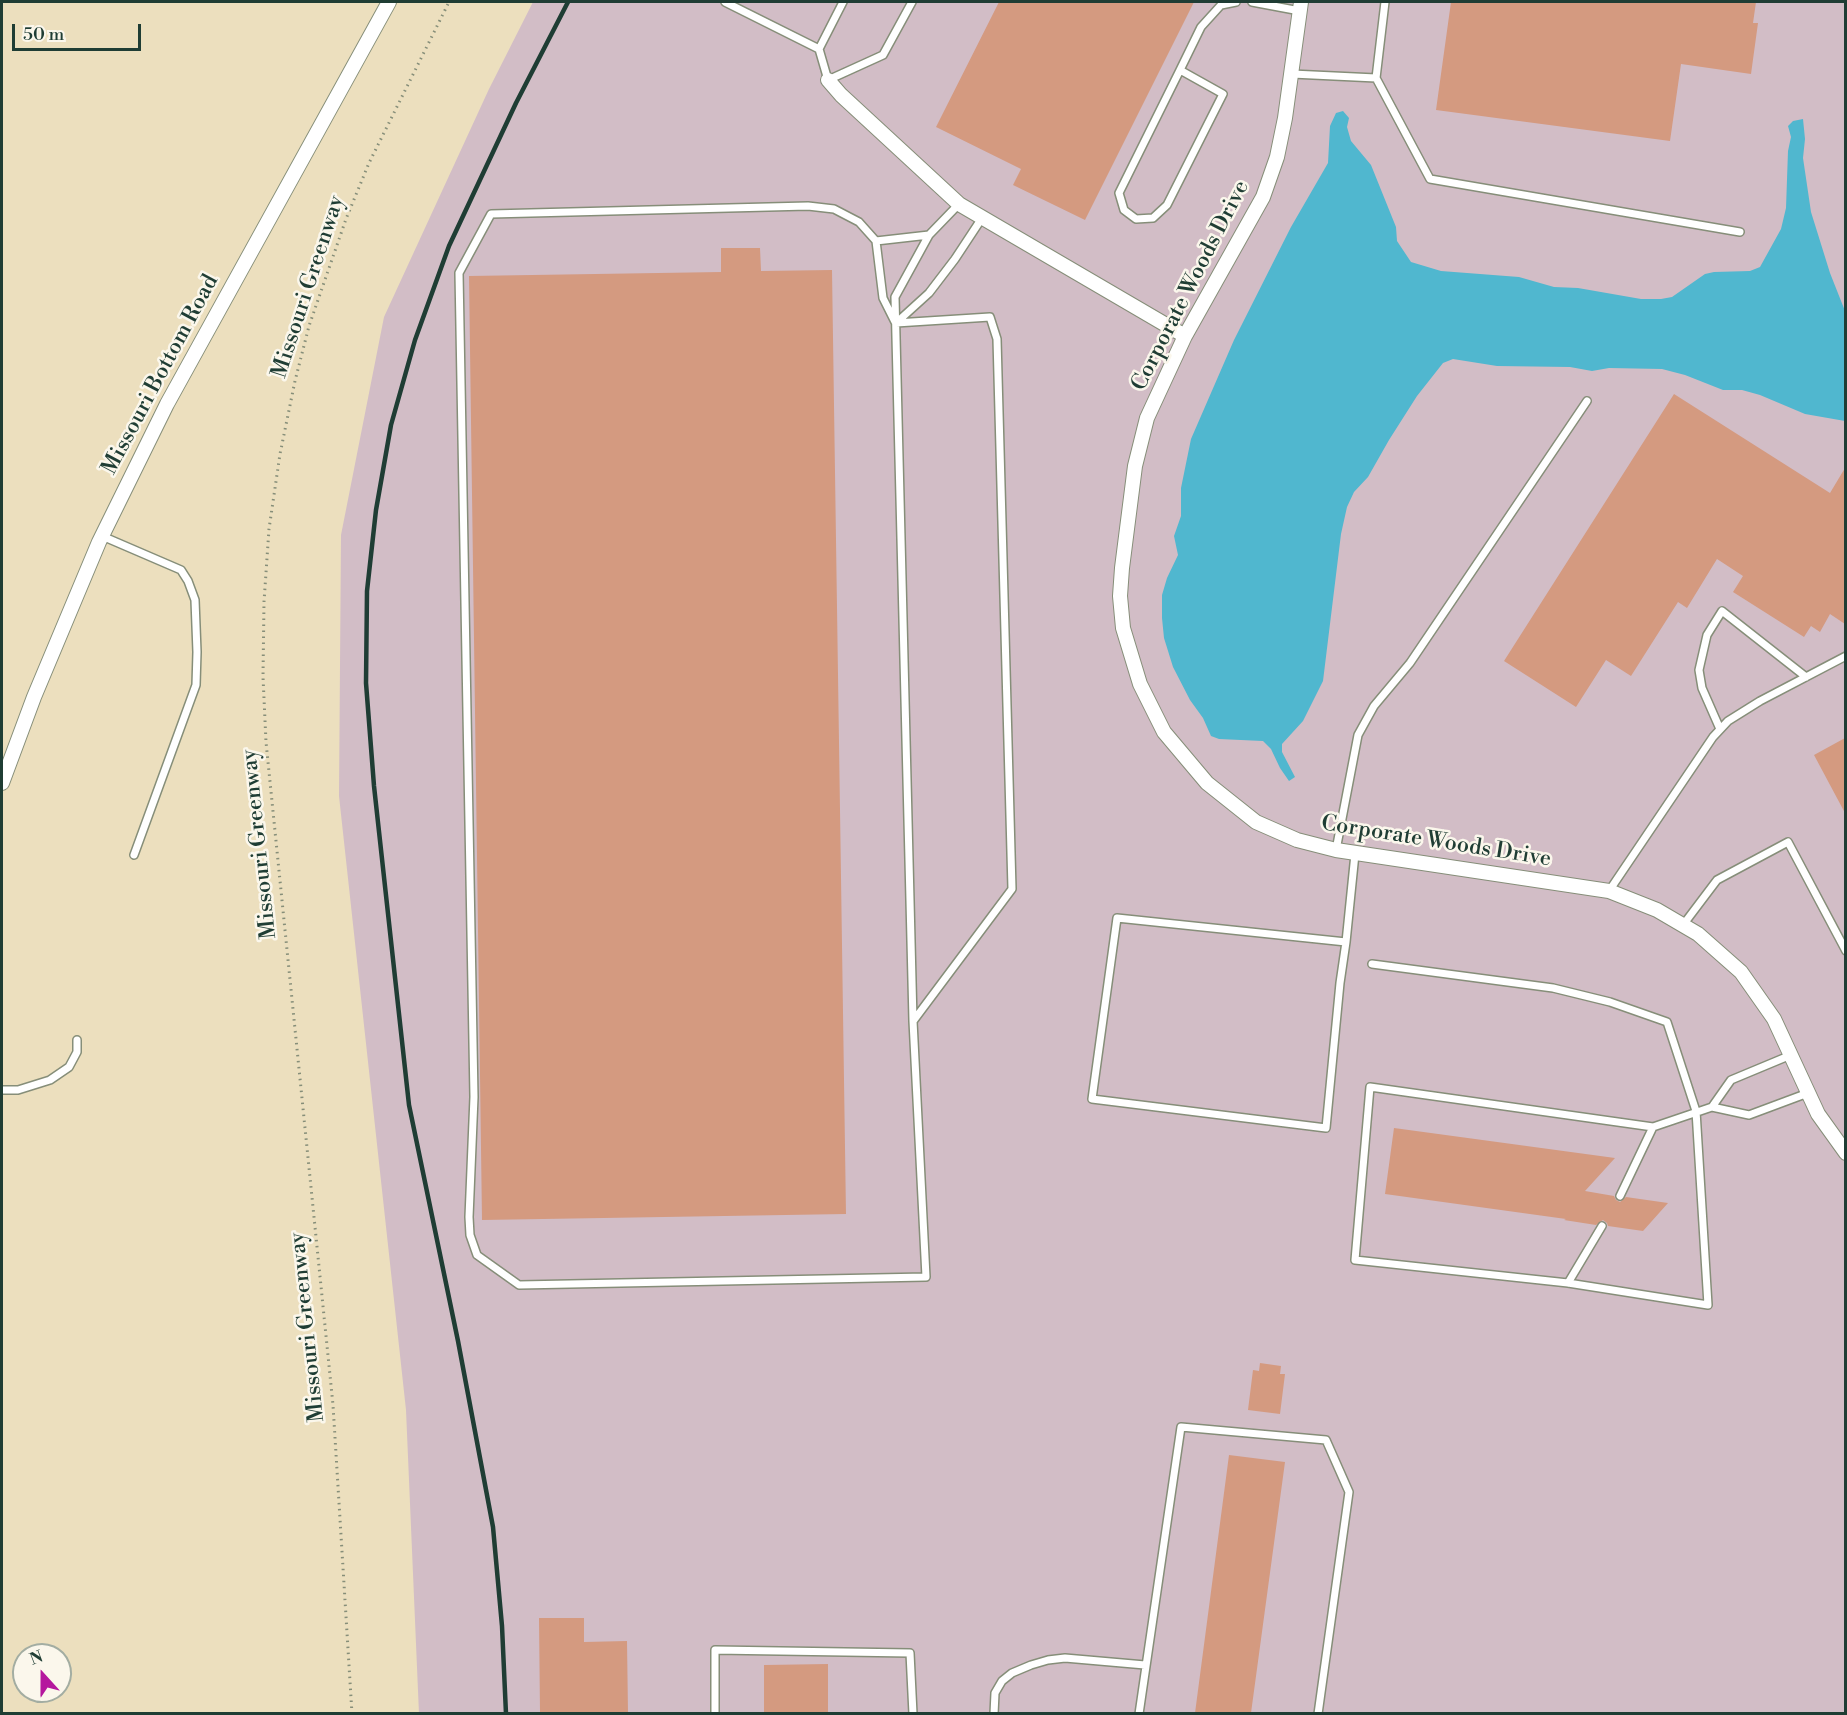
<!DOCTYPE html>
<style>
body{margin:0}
#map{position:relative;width:1847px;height:1715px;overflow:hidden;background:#ecdfbe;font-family:"Libre Bodoni",serif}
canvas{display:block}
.frame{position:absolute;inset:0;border:3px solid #1f3d34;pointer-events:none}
.north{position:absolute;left:12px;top:1643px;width:60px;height:60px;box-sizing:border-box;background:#fbf7ec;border:2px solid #a3ada2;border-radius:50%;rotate:339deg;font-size:16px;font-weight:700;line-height:24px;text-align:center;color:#1f3d34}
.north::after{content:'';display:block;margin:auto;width:21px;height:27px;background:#b5179e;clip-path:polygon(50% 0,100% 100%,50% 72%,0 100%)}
.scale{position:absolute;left:12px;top:24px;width:129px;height:27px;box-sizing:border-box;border:3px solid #1f3d34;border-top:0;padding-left:8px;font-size:18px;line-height:21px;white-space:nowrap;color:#1f3d34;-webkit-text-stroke:4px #fbf7ec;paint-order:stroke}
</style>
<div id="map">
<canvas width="1847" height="1715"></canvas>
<div class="frame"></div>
<div class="north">N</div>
<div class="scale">50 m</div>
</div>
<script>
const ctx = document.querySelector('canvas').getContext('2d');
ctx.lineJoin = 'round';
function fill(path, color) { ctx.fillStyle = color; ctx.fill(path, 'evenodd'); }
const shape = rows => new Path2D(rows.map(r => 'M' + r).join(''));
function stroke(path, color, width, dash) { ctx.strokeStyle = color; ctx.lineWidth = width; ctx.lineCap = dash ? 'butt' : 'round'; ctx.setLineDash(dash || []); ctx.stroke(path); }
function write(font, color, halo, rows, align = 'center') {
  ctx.font = font + ' "Libre Bodoni",serif'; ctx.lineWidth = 5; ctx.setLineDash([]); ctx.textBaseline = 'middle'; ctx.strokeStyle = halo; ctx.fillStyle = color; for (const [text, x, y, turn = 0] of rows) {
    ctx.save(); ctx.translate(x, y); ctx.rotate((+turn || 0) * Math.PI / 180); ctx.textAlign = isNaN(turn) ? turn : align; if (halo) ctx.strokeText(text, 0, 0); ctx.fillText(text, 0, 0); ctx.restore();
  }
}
fill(shape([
 [533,2,1845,2,1845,1713,419,1714,406,1410,339,796,341,535,384,317,489,89]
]), '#d2bdc6');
fill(shape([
 [1343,111,1349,118,1347,127,1351,141,1371,165,1396,227,1397,241,1411,262,1441,271,1519,277,1554,287,1578,288,1641,299,1661,299,1672,297,1705,274,1714,272,1750,271,1760,267,1781,229,1786,208,1788,151,1791,137,1788,126,1793,121,1803,119,1805,139,1803,158,1811,212,1830,273,1845,311,1845,421,1805,414,1760,395,1742,390,1723,390,1685,375,1662,369,1609,368,1592,371,1570,367,1497,366,1453,359,1443,363,1417,396,1389,440,1368,477,1354,492,1347,507,1341,534,1323,681,1303,721,1282,744,1282,752,1295,777,1289,781,1280,768,1271,749,1263,741,1219,739,1211,736,1203,718,1190,700,1173,667,1164,638,1162,618,1162,595,1167,578,1178,555,1174,536,1181,516,1181,488,1191,439,1234,340,1291,227,1328,163,1330,126,1336,113]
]), '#50b7cf');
fill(shape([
 [999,2,1194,2,1085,220,1013,185,1021,169,936,127],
 [1451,2,1756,2,1753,23,1758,23,1751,74,1681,64,1670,141,1436,110],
 [721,248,760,248,761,271,832,270,846,1214,482,1220,469,276,721,272],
 [1674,394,1830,493,1845,468,1845,624,1830,614,1820,632,1811,626,1804,637,1733,592,1743,576,1717,559,1687,608,1678,602,1631,676,1606,660,1576,707,1504,661],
 [1845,738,1845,813,1814,755],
 [1394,1128,1615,1158,1585,1191,1614,1196,1616,1200,1620,1202,1626,1197,1668,1203,1643,1231,1608,1226,1607,1223,1603,1220,1596,1225,1564,1220,1566,1219,1385,1194],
 [1260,1363,1281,1366,1280,1374,1285,1374,1280,1414,1248,1410,1253,1370,1259,1371],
 [1229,1455,1285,1462,1251,1713,1195,1713],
 [539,1618,584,1618,584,1642,627,1641,628,1713,540,1713],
 [828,1664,828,1713,764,1713,764,1665]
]), '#d49a80');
const lane = shape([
 [725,2,819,49,828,80,883,55,912,2],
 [1252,2,1300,11],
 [819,49,843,2],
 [1180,70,1223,94,1167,205,1153,218,1136,219,1124,210,1119,193,1180,70,1201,27,1221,5,1236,2],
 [1292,74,1376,78,1385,2],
 [1376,78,1430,179,1740,232],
 [929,235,876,241,859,222,834,209,808,206,491,214,459,273,474,1097,469,1217,470,1235,477,1255,519,1285,926,1277,913,1021,895,297,929,235,959,204],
 [876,241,883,298,895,322],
 [896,323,990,317,997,339,1012,889,914,1020],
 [896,323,929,293,955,259,982,218],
 [102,536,181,570,188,581,195,600,197,652,196,685,134,855],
 [1720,729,1702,688,1699,670,1707,635,1722,611,1806,677],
 [1336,850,1358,735,1374,706,1410,663,1587,401],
 [1609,891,1713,737,1728,721,1760,701,1846,656],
 [1683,925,1717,880,1788,842,1846,951],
 [1346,942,1117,918,1092,1099,1326,1128,1340,983,1346,942,1355,854],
 [1372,964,1553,988,1610,1002,1667,1022,1696,1111,1708,1305,1568,1283,1355,1260,1370,1087,1653,1127],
 [2,1090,18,1090,50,1080,69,1067,77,1052,77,1040],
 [1712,1107,1731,1080,1791,1055],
 [1620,1196,1653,1127,1712,1107,1749,1115,1808,1093],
 [1568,1283,1602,1226],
 [715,1714,715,1650,910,1653,913,1714],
 [994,1714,995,1693,1002,1681,1012,1673,1031,1665,1048,1660,1065,1658,1145,1665],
 [1139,1714,1181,1427,1326,1440,1349,1492,1318,1714]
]);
const street = shape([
 [1301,2,1285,118,1277,157,1263,197,1185,336,1147,418,1135,466,1122,568,1120,596,1123,628,1140,684,1164,732,1207,783,1256,822,1297,840,1336,850,1609,891,1657,910,1698,934,1741,972,1774,1019,1818,1114,1846,1153],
 [828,80,841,95,959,204,1185,336],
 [2,783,34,697,99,542,167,404,389,2]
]);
stroke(lane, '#868e79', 10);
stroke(street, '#868e79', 16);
stroke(shape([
 [352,1714,333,1405,266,742,263,677,264,602,269,529,280,454,295,381,309,326,346,219,369,163,449,2]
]), '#868e79', 3, [1.5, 4.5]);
stroke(lane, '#fff', 7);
stroke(street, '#fff', 14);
stroke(shape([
 [506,1714,502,1626,493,1527,458,1341,409,1105,374,786,366,683,367,591,376,510,391,425,415,340,449,246,516,103,568,2]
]), '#1f3d34', 4.5);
write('22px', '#1f3d34', '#fbf7ec', [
 ["Corporate Woods Drive",1191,286,-63],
 ["Missouri Greenway",309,287,-72],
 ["Missouri Bottom Road",161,375,-62],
 ["Corporate Woods Drive",1436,842,9],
 ["Missouri Greenway",260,844,-96],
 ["Missouri Greenway",308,1327,-96]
]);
</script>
